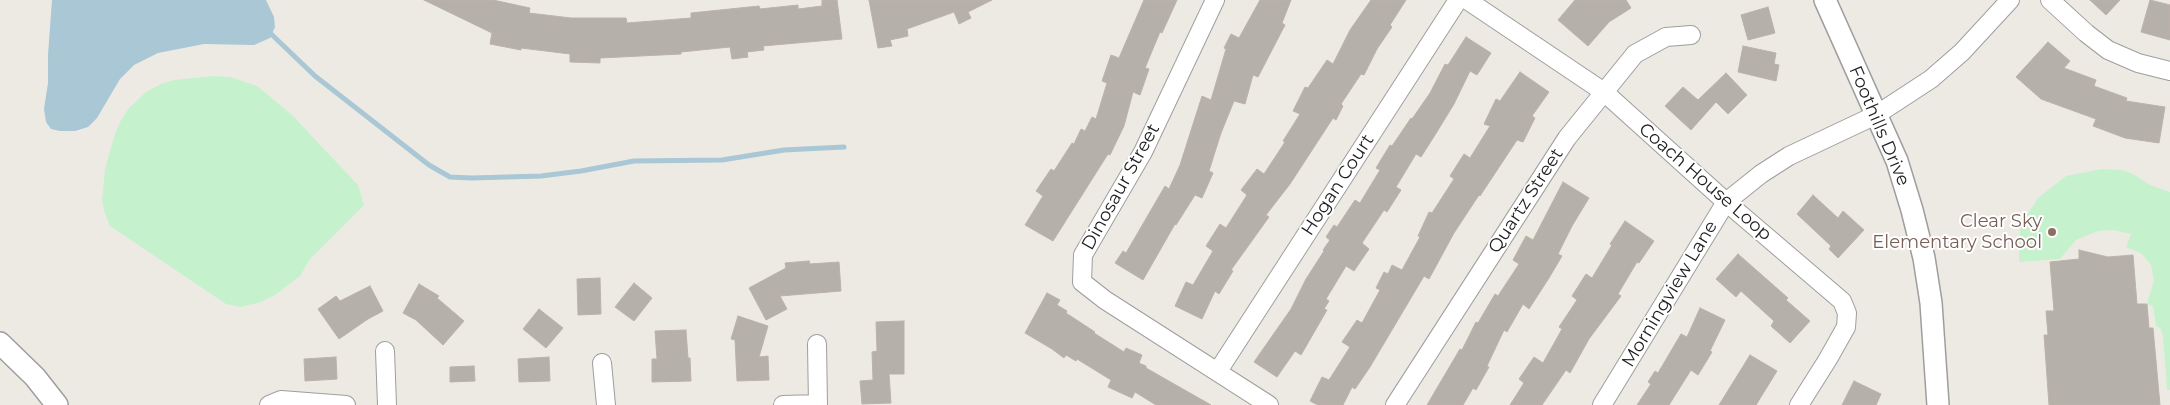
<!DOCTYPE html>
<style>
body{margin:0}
canvas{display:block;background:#edeae4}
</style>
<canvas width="2170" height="405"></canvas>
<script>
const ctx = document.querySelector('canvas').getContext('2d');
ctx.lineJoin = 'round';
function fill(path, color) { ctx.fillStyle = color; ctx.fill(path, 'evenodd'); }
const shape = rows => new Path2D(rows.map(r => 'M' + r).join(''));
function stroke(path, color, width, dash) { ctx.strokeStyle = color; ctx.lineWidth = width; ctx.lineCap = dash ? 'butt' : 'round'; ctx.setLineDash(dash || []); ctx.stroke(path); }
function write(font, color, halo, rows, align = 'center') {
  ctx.font = font + ' Montserrat,sans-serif'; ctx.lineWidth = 4; ctx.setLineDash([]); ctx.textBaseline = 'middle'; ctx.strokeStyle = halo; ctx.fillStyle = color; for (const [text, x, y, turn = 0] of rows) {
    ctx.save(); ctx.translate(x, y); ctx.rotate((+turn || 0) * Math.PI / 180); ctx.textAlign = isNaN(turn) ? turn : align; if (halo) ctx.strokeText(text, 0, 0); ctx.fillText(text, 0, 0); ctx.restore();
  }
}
fill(shape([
 [214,76,230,77,257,86,292,115,358,185,364,205,310,259,300,276,275,295,261,302,241,307,226,304,110,226,104,211,102,200,105,169,115,134,121,120,129,108,146,92,161,84,174,80],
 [2101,169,2122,170,2133,174,2150,185,2170,192,2170,390,2167,390,2163,336,2161,329,2156,326,2153,306,2147,304,2154,280,2151,265,2142,254,2126,247,2131,234,2113,230,2098,231,2076,240,2060,259,2019,262,2020,230,2025,218,2038,198,2066,176]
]), '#c5f2cd');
fill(shape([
 [52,0,266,0,274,17,275,27,270,38,254,45,204,44,158,53,134,65,120,79,97,118,88,127,75,131,60,131,51,129,46,122,44,109,48,83,48,55]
]), '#a9c7d5');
stroke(shape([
 [268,31,315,76,429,165,450,177,472,178,541,176,581,171,634,161,722,160,784,150,844,147]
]), '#a9c7d5', 5);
const building = shape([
 [424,0,493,0,530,8,529,13,571,18,626,18,627,23,691,18,691,13,759,6,760,9,798,5,798,9,822,6,822,0,837,0,842,39,763,46,764,50,747,52,748,57,732,59,730,47,681,52,681,54,600,58,600,63,570,62,570,54,521,48,521,50,490,44,492,33,424,0],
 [869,0,992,0,968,12,971,18,959,24,954,12,907,29,908,36,890,40,892,46,878,48,869,0],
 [1144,0,1177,0,1162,33,1160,32,1145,68,1149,69,1140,95,1133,92,1124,126,1110,155,1108,154,1053,241,1025,225,1043,196,1036,191,1051,169,1054,171,1072,143,1074,144,1081,129,1085,131,1092,117,1096,119,1107,83,1102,81,1111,55,1119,58,1144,0],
 [1260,0,1291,0,1282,23,1285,25,1258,77,1253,75,1245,104,1234,101,1221,133,1209,171,1213,173,1202,198,1195,195,1176,225,1175,224,1143,280,1115,263,1123,251,1126,253,1165,186,1169,189,1180,165,1202,96,1211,100,1226,49,1224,48,1231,34,1239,38,1260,0],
 [1371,0,1406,0,1390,25,1392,27,1377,49,1364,75,1361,74,1341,104,1343,106,1336,120,1333,118,1290,184,1266,215,1269,217,1231,270,1233,271,1219,294,1215,291,1202,319,1175,306,1186,282,1193,285,1213,251,1206,246,1220,224,1226,228,1247,195,1241,190,1257,169,1264,174,1285,142,1283,141,1300,114,1293,111,1305,87,1308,88,1327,60,1333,64,1350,30,1371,0],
 [1575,0,1626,0,1631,8,1609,22,1588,46,1558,20,1575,0],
 [2090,0,2120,0,2106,15,2090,0],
 [2150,0,2170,5,2170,40,2141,32,2150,0],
 [1768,7,1775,33,1748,40,1741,15,1768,7],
 [1466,37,1491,53,1477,75,1470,71,1454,104,1435,135,1421,157,1416,154,1396,187,1401,190,1387,212,1384,210,1362,243,1369,249,1354,271,1346,266,1326,299,1329,301,1324,309,1327,310,1301,355,1295,351,1277,377,1254,362,1291,309,1306,279,1324,251,1323,250,1330,240,1326,237,1334,225,1337,227,1355,200,1360,203,1380,170,1376,168,1390,145,1392,146,1411,118,1412,119,1430,93,1445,64,1448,65,1466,37],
 [2048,42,2070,61,2064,68,2096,80,2094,86,2127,98,2126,101,2165,107,2159,143,2125,138,2093,126,2096,119,2041,99,2016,77,2048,42],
 [1743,46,1776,53,1774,64,1779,65,1776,81,1738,72,1743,46],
 [1520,72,1549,92,1532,116,1535,118,1523,142,1517,140,1480,196,1479,195,1454,233,1429,279,1424,276,1370,367,1355,389,1352,387,1343,405,1318,405,1310,401,1322,377,1329,380,1350,347,1342,342,1357,320,1362,323,1380,290,1376,288,1384,272,1388,274,1392,265,1402,270,1420,237,1418,236,1429,212,1432,213,1454,179,1450,176,1464,154,1470,158,1490,126,1484,124,1496,99,1500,101,1520,72],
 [1726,73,1747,95,1728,114,1716,102,1691,130,1665,106,1683,87,1698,100,1726,73],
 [1563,182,1589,198,1572,226,1558,254,1562,256,1549,278,1529,309,1523,304,1507,332,1504,330,1487,366,1489,367,1476,390,1473,388,1463,405,1427,405,1460,349,1462,350,1476,322,1478,323,1495,294,1498,296,1519,264,1513,260,1526,236,1533,240,1563,182],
 [1813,195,1838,218,1843,211,1864,230,1838,258,1829,249,1831,246,1797,214,1813,195],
 [1625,221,1654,241,1639,263,1637,262,1618,294,1621,296,1589,339,1570,373,1566,370,1542,405,1510,405,1524,383,1519,379,1534,357,1543,363,1562,329,1559,327,1577,300,1572,296,1586,274,1592,278,1612,245,1610,244,1625,221],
 [2079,250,2108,257,2133,255,2137,304,2147,304,2149,328,2153,328,2160,405,2049,405,2044,335,2048,335,2046,311,2054,311,2050,262,2079,259,2079,250],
 [1738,254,1788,298,1786,300,1810,321,1790,343,1771,326,1774,321,1741,291,1736,297,1716,279,1738,254],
 [809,261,810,264,839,262,841,291,780,296,787,309,766,320,749,288,786,268,785,263,809,261],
 [600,278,601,314,578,315,577,279,600,278],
 [634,283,652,298,634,321,615,307,634,283],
 [419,284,439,296,437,298,464,321,443,345,416,320,403,313,419,284],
 [370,286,383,311,368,319,339,339,318,309,336,296,340,301,370,286],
 [1047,293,1060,300,1057,305,1067,311,1066,313,1095,332,1094,333,1124,352,1126,348,1142,355,1139,363,1146,366,1146,368,1211,405,1156,405,1135,392,1132,398,1108,387,1111,380,1077,359,1076,361,1066,355,1064,358,1052,349,1025,333,1047,293],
 [1700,308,1725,320,1710,351,1712,352,1698,375,1691,370,1669,405,1637,405,1651,384,1648,382,1655,371,1658,373,1681,334,1687,337,1700,308],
 [539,309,563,328,546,348,523,329,539,309],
 [738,316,768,326,759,357,768,356,769,380,737,381,735,340,731,339,738,316],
 [904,321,904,374,889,374,891,403,862,404,860,381,873,380,872,352,877,351,876,322,904,321],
 [686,330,688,358,690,358,691,381,652,382,652,359,657,359,655,331,686,330],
 [1750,355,1777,371,1756,405,1719,405,1750,355],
 [336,357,337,379,305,381,304,359,336,357],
 [549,357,550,381,519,382,518,359,549,357],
 [474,366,475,381,450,382,450,367,474,366],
 [1854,381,1881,394,1876,405,1842,405,1854,381]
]);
fill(building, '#b5b0aa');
stroke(building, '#bcb3a8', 1);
const minor = shape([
 [1215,0,1143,152,1083,255,1082,282,1105,300,1269,405],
 [1467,0,1604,92,1726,202,1842,301,1847,313,1846,327,1828,359,1799,405],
 [2050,0,2086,33,2108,50,2138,63,2170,71],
 [817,344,818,405],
 [385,351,387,405],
 [602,363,606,405],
 [1218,371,1458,0],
 [269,405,281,400,346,405],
 [783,405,818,404],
 [1395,405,1567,138,1635,54,1666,37,1691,35],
 [1602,405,1726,202,1761,174,1789,156,1876,115,1931,79,1962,52,2010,0]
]);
const tertiary = shape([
 [1825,0,1897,161,1912,210,1924,258,1931,303,1938,405],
 [0,343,35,377,57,405]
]);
stroke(minor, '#9e9e9e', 20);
stroke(tertiary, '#9e9e9e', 24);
stroke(minor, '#fff', 18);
stroke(tertiary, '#fff', 21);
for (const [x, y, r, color] of [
 [2052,232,5,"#8d6e63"]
]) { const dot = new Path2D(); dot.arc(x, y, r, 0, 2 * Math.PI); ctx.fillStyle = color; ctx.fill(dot); stroke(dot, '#fff', 2); }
write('18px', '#1d1d1d', '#fff', [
 ["Foothills Drive",1879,126,67],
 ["Coach House Loop",1705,182,41],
 ["Hogan Court",1338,185,-57],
 ["Dinosaur Street",1121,187,-61],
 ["Quartz Street",1526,201,-57],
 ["Morningview Lane",1670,294,-59]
]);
write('18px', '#785e54', '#fff', [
 ["Clear Sky",2042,222],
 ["Elementary School",2042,243]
], 'right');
</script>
